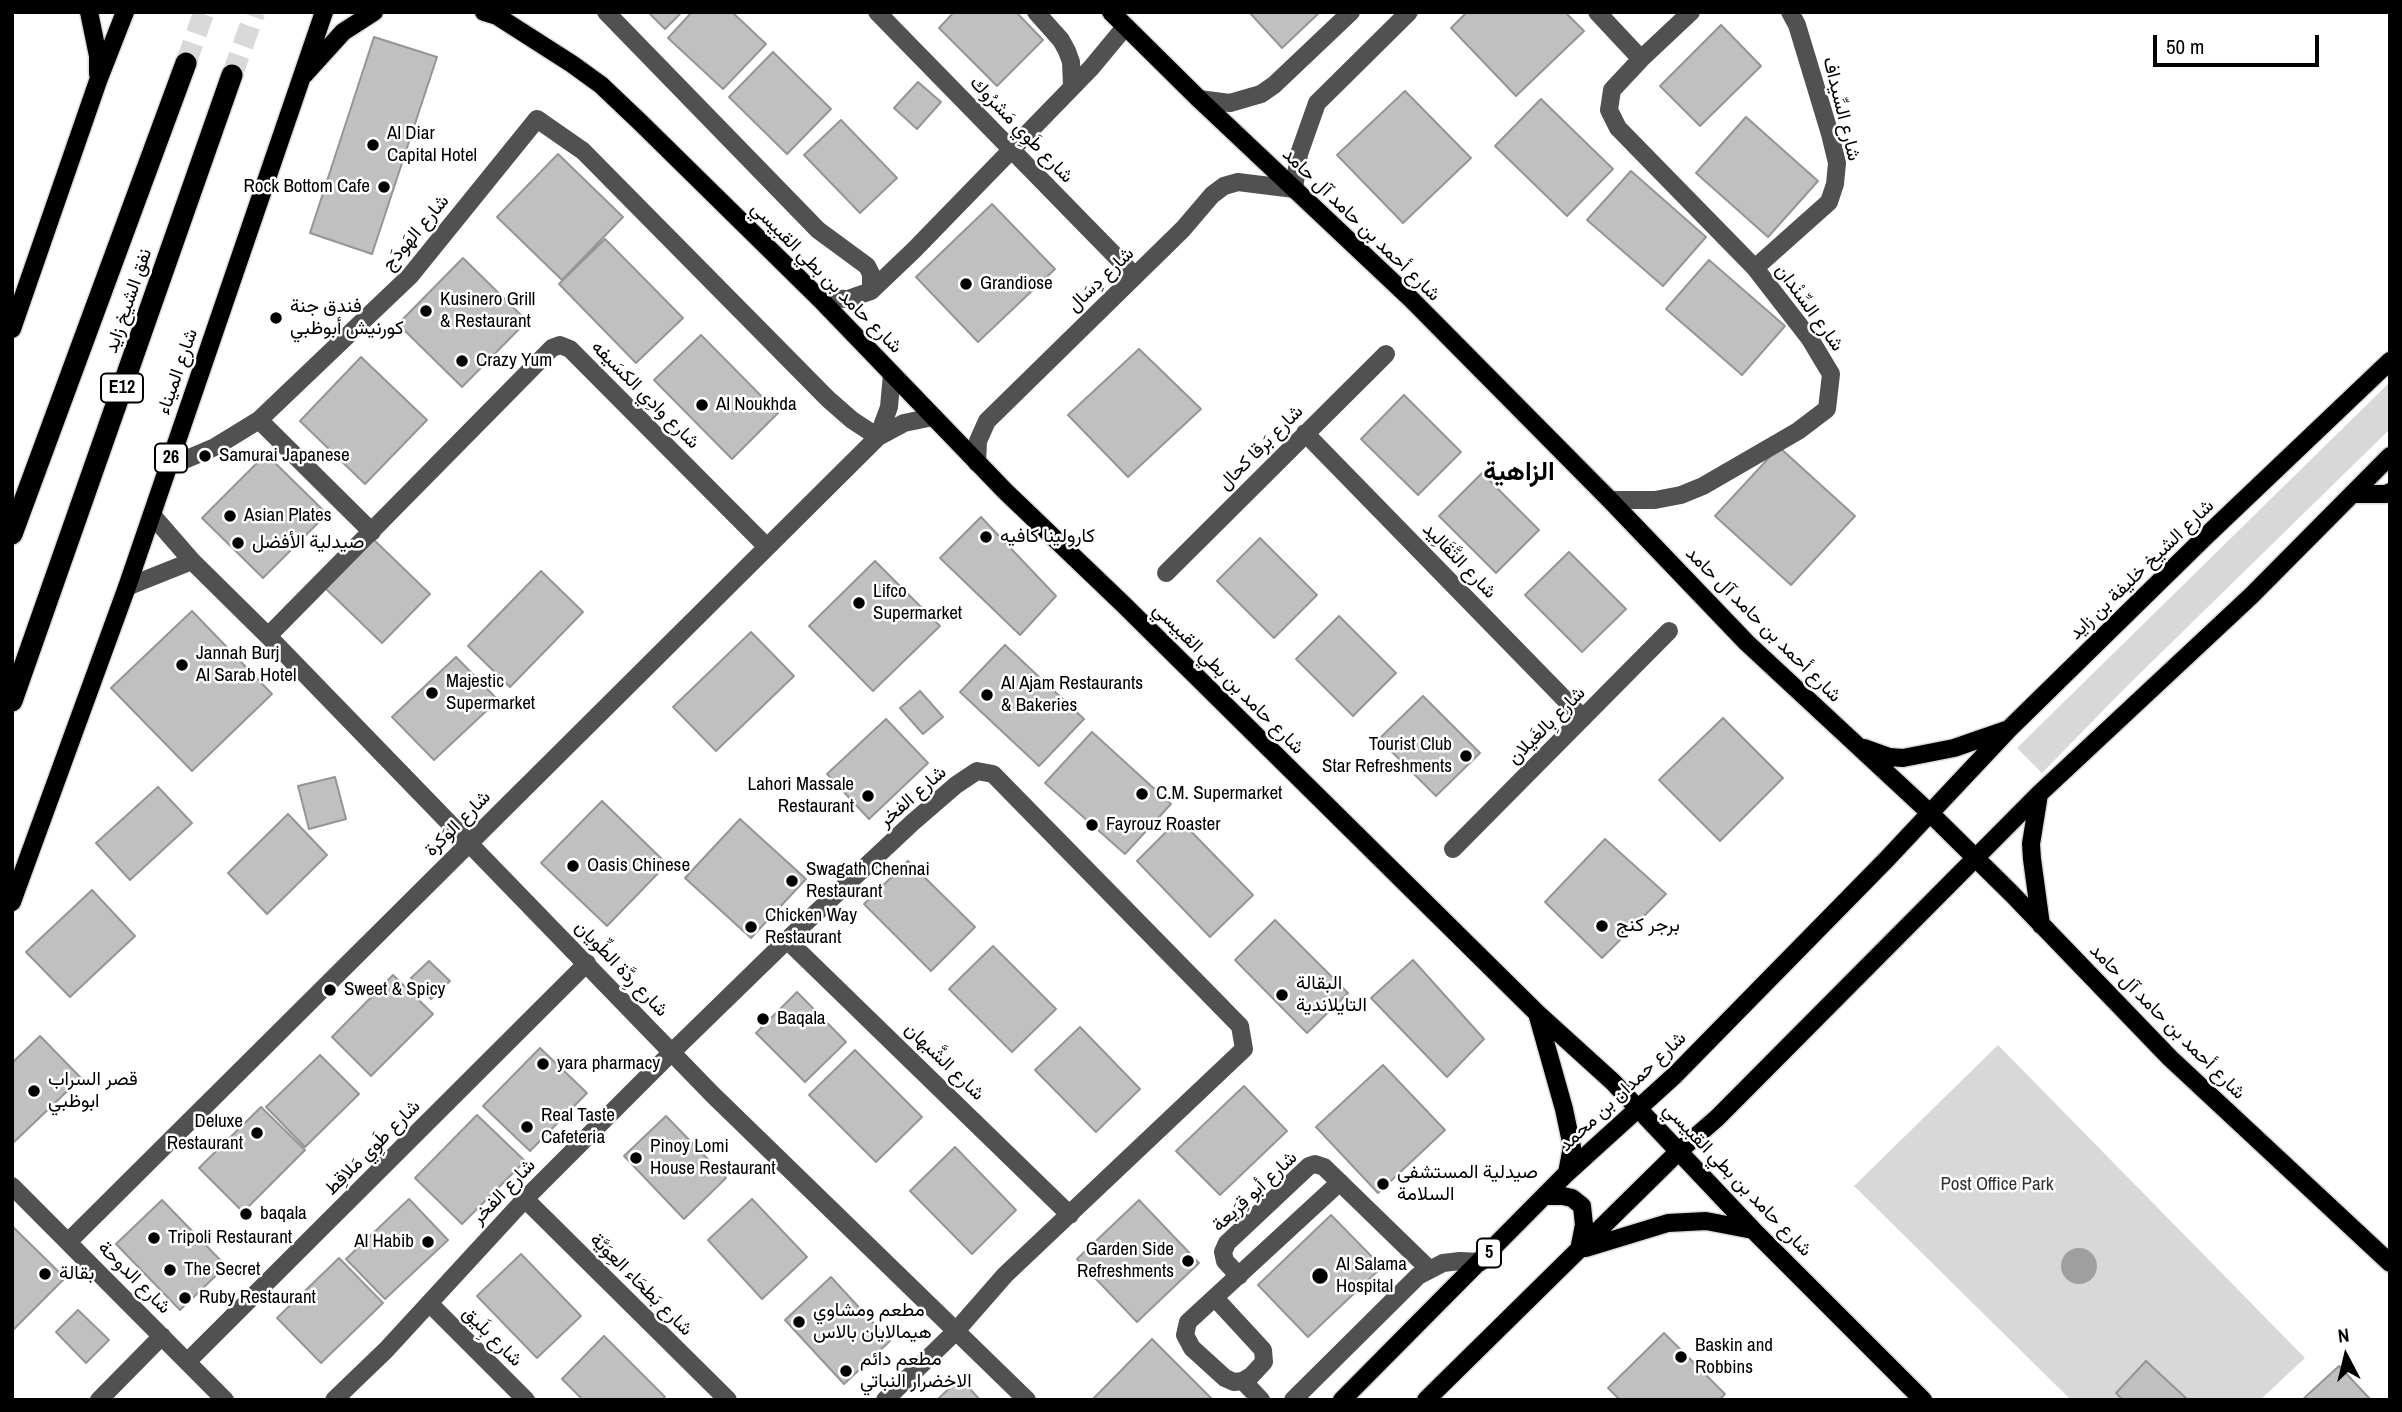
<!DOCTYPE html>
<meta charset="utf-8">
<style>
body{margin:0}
#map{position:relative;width:2402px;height:1412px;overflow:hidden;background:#fff;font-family:"Archivo Narrow",sans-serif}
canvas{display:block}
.frame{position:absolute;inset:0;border:14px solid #000;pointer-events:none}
.north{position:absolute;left:2311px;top:1321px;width:70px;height:70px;-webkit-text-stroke:5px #fff;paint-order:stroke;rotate:353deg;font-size:19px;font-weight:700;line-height:28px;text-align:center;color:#000}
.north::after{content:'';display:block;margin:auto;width:24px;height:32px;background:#000;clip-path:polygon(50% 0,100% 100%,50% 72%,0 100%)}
.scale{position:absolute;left:2153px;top:35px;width:166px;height:32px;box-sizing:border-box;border:4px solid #000;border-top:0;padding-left:9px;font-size:21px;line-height:24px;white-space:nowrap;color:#000;-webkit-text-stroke:5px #fff;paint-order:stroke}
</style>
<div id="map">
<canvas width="2402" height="1412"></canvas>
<div class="frame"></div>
<div class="north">N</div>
<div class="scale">50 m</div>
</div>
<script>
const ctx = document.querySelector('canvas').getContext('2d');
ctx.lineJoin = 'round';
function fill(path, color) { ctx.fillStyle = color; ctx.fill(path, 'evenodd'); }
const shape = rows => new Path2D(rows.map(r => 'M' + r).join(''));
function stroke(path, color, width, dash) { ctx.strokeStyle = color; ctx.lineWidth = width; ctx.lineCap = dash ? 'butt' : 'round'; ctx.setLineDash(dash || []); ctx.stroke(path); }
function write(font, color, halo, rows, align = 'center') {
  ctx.font = font + ' "Archivo Narrow",Vazirmatn,sans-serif'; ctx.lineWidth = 5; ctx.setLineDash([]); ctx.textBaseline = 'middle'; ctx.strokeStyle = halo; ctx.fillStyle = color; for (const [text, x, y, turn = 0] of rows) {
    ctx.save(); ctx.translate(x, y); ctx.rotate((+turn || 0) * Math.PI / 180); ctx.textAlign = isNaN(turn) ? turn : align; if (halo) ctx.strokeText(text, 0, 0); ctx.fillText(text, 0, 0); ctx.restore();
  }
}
fill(shape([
 [2390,382,2390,429,2123,690,2042,773,2017,748],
 [1998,1045,2305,1358,2260,1400,2071,1400,1854,1186]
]), '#d8d8d8');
fill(shape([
 '2061 1266a18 18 0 1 1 36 0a18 18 0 1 1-36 0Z'
]), '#9f9f9f');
const building = shape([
 [648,12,682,12,665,29,648,12],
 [692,12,732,12,766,44,723,89,668,38,692,12],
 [954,12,1016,12,1043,40,997,86,939,28,954,12],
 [1249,12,1320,12,1282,48,1249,12],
 [1467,12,1565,12,1584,31,1516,96,1451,28,1467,12],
 [1721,25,1761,66,1700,126,1660,86,1721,25],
 [374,37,437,57,372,254,310,233,374,37],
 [773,52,831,109,787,154,729,97,773,52],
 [918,82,941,102,917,129,894,108,918,82],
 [1405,91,1471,158,1403,223,1337,155,1405,91],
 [1541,99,1613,169,1567,216,1495,146,1541,99],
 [1746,117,1818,181,1768,237,1696,173,1746,117],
 [841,120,897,178,860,213,804,155,841,120],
 [558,154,623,217,562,280,497,217,558,154],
 [1631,171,1706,237,1663,286,1587,220,1631,171],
 [992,204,1055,269,978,342,916,277,992,204],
 [605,239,683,318,636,363,559,284,605,239],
 [463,258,527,321,462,387,398,324,463,258],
 [1709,260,1785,326,1742,375,1666,309,1709,260],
 [701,335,778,413,732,459,654,380,701,335],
 [1139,349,1201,409,1128,477,1068,415,1139,349],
 [361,357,427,420,365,484,300,421,361,357],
 [1404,395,1461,452,1418,495,1361,439,1404,395],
 [1779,447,1855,516,1791,585,1715,516,1779,447],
 [266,454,327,514,263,578,202,518,266,454],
 [1482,473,1539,530,1496,573,1439,516,1482,473],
 [981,517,1056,596,1020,635,940,558,981,517],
 [371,537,430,594,382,643,323,586,371,537],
 [1260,538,1317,595,1274,638,1217,581,1260,538],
 [1569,552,1626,609,1582,652,1525,595,1569,552],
 [875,561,940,626,873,691,809,626,875,561],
 [541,571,583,612,510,687,468,646,541,571],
 [192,611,272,694,192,771,111,688,192,611],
 [1339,616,1396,673,1353,716,1296,659,1339,616],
 [751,632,794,676,716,751,673,707,751,632],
 [1005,645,1084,719,1039,766,960,692,1005,645],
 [456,657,498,700,434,760,392,717,456,657],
 [920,691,943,717,923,734,900,708,920,691],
 [1423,696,1480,753,1436,796,1379,739,1423,696],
 [1723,718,1783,778,1720,841,1659,780,1723,718],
 [886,719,928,763,869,819,827,774,886,719],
 [1092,732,1171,804,1125,854,1045,783,1092,732],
 [335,777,346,819,309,829,298,786,335,777],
 [158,787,192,823,130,880,96,843,158,787],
 [602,801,667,864,607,926,541,863,602,801],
 [288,814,327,855,267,914,228,873,288,814],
 [740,819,806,879,751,938,685,878,740,819],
 [1179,819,1253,895,1210,937,1137,861,1179,819],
 [1605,839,1666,894,1602,958,1545,902,1605,839],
 [908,861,975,927,931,971,864,904,908,861],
 [92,890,135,936,70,997,26,952,92,890],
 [1275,920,1348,993,1307,1033,1235,960,1275,920],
 [993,946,1056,1009,1012,1052,949,989,993,946],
 [1413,960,1484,1039,1447,1077,1371,998,1413,960],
 [429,961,450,981,431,999,411,978,429,961],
 [393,975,433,1014,371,1076,332,1037,393,975],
 [797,992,846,1042,805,1082,756,1033,797,992],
 [1080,1027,1140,1089,1096,1132,1035,1070,1080,1027],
 [40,1036,81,1078,14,1142,12,1140,12,1063,40,1036],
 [540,1048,587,1093,530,1151,483,1106,540,1048],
 [855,1050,922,1117,876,1162,809,1095,855,1050],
 [320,1055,359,1094,305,1147,266,1107,320,1055],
 [1383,1065,1445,1130,1378,1193,1316,1127,1383,1065],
 [1244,1086,1287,1131,1220,1195,1176,1151,1244,1086],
 [261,1107,305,1150,243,1212,199,1168,261,1107],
 [477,1115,525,1161,462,1224,415,1178,477,1115],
 [666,1116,726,1178,684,1219,624,1156,666,1116],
 [955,1147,1016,1210,972,1254,910,1191,955,1147],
 [409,1199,448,1240,385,1299,346,1259,409,1199],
 [752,1199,807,1257,762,1299,708,1240,752,1199],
 [162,1200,226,1266,180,1310,116,1244,162,1200],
 [1139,1200,1199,1263,1137,1322,1077,1259,1139,1200],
 [1331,1215,1382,1267,1308,1337,1258,1285,1331,1215],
 [12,1226,65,1278,12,1331,12,1226],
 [521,1254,581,1316,537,1358,477,1296,521,1254],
 [339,1258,383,1303,321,1363,277,1318,339,1258],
 [831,1277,890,1341,844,1384,785,1320,831,1277],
 [78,1310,109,1340,86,1363,56,1332,78,1310],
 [1664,1333,1725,1394,1719,1400,1620,1400,1608,1388,1664,1333],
 [604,1336,665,1397,662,1400,583,1400,562,1379,604,1336],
 [1152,1339,1213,1400,1092,1400,1152,1339],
 [2146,1361,2188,1400,2123,1400,2116,1393,2146,1361],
 [2339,1366,2371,1400,2302,1400,2339,1366],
 [960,1378,980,1400,937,1400,960,1378]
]);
fill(building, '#c0c0c0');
stroke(building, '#959595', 2);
stroke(shape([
 [186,63,204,12],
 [232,75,255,12]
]), '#d9d9d9', 21, [21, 10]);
const major = shape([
 [89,12,98,56,98,74],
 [484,12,497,16,572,64,601,85,641,123,819,298,1005,491,1123,604,1537,1013,1613,1082,1753,1230,1923,1400],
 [1111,12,1199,99,1411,299,1610,500,1747,643,1930,813,2012,894,2170,1058,2390,1263],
 [304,75,343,32,374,12],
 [12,329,98,81,125,12],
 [2352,494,2387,494,2390,492],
 [1864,748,1889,757,1903,758,1954,748,2006,730],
 [2039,794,2031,844,2032,859,2041,925],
 [12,902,127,587,324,12],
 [1537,1013,1564,1109,1572,1147,1567,1173],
 [1544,1196,1563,1196,1572,1198,1582,1206,1584,1225,1579,1250],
 [1586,1248,1668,1223,1706,1221,1753,1230],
 [1342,1400,1567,1173,1675,1075,1886,860,2009,729,2205,537,2390,361],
 [1426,1400,1679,1151,1717,1118,2039,794,2251,596,2390,456]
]);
const highway = shape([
 [12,534,186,63],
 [12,701,232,75]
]);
stroke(major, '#dbdbdb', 21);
stroke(highway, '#dbdbdb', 24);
stroke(shape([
 [606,12,818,230,867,266,871,274,871,291],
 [877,12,1135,276],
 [1036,12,1061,40,1067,51,1071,62,1072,86],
 [1597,12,1641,59],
 [1199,99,1230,103,1261,94,1274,85,1351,12],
 [1755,268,1829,202,1835,184,1837,163,1830,134,1797,25,1790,12],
 [819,298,848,299,871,291,914,250,1091,68,1125,27],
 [259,420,372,532],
 [1305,433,1583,718],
 [878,437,889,407,892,374],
 [977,463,978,441,987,421,1183,229,1212,195,1224,186,1238,182,1294,189,1299,154,1317,103,1409,12],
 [168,467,215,447,259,420,410,276,537,119,583,151,828,399,852,420,878,437],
 [1610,500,1655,500,1681,495,1703,486,1798,431,1827,409,1831,374,1810,339,1755,268,1618,128,1609,110,1612,90,1641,59,1691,12],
 [152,515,192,561,268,636,712,1094,1027,1400],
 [1166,573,1386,354],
 [127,587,192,561],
 [268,636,552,348,560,345,570,349,767,547],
 [1453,849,1669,631],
 [787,940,1070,1215],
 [12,1186,225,1400],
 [525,1199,728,1400],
 [68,1242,878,437,904,423,933,417],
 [1239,1276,1225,1261,1223,1252,1227,1243,1309,1166,1315,1164,1324,1167,1429,1269],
 [1215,1298,1263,1350,1264,1362,1251,1376,1243,1381,1234,1382,1225,1378,1192,1348,1185,1335,1188,1322,1340,1182],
 [429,1303,526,1400],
 [187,1362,587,963],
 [1243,1381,1261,1400],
 [99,1400,162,1336],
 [334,1400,386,1350,525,1199,672,1052,787,940,912,823,956,785,977,771,993,774,1240,1026,1244,1049,1005,1275,956,1331,885,1400],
 [1293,1400,1418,1276,1443,1263,1460,1261,1481,1262]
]), '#515151', 18);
stroke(major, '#000', 18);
stroke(highway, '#000', 21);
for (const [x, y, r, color] of [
 [373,145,7,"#000"],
 [384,187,7,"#000"],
 [966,284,7,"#000"],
 [426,311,7,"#000"],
 [276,318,7,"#000"],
 [462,361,7,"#000"],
 [702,405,7,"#000"],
 [205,456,7,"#000"],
 [230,516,7,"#000"],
 [986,537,7,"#000"],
 [238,543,7,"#000"],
 [859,603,7,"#000"],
 [182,665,7,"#000"],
 [432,693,7,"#000"],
 [987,695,7,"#000"],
 [1466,756,7,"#000"],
 [1142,794,7,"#000"],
 [868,796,7,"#000"],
 [1092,825,7,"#000"],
 [573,866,7,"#000"],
 [792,881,7,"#000"],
 [1602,926,7,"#000"],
 [751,927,7,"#000"],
 [330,990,7,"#000"],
 [1282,995,7,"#000"],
 [763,1019,7,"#000"],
 [543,1064,7,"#000"],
 [34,1091,7,"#000"],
 [527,1127,7,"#000"],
 [257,1133,7,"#000"],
 [636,1158,7,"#000"],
 [1383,1184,7,"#000"],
 [246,1214,7,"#000"],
 [154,1238,7,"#000"],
 [428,1242,7,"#000"],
 [1188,1261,7,"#000"],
 [170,1270,7,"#000"],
 [45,1274,7,"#000"],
 [1320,1276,9,"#000"],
 [185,1298,7,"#000"],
 [799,1322,7,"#000"],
 [1681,1357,7,"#000"],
 [846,1371,7,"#000"]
]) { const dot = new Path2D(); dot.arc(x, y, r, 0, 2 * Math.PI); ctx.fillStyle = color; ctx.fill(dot); stroke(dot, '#fff', 2.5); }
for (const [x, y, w] of [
 [122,388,42],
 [171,458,32],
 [1489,1253,24]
]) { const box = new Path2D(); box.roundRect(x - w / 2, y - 14.5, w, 29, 5); ctx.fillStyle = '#fff'; ctx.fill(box); stroke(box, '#000', 2); }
write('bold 18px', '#000', null, [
 ["E12",122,388],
 ["26",171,458],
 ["5",1489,1253]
]);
write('19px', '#000', '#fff', [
 ["شارع السِّيداف",1841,109,76],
 ["شارع طَوِي مَشرُوك",1021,130,46],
 ["شارع أحمد بن حامد آل حامد",1361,225,44],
 ["شارع الهَودَج",416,233,-50],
 ["شارع حامد بن بطي القبيسي",826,278,45],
 ["شارع دِسَال",1101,280,-44],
 ["نفق الشيخ زايد",129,301,-71],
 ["شارع السِّنْدان",1809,308,54],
 ["شارع الميناء",178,372,-71],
 ["شارع وادِي الكسَيفه",645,395,45],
 ["شارع بَرقا كحال",1261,448,-45],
 ["شارع التَّقَالِيد",1459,561,46],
 ["شارع الشيخ خليفة بن زايد",2142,570,-44],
 ["شارع أحمد بن حامد آل حامد",1763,625,45],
 ["شارع حامد بن بطي القبيسي",1228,679,45],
 ["شارع بِالغَيلان",1547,726,-45],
 ["شارع الفخر",913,797,-41],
 ["شارع الوَكرة",458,824,-45],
 ["شارع رِدَّة الطِّويان",621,969,46],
 ["شارع أحمد بن حامد آل حامد",2167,1022,45],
 ["شارع الشَّبهان",944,1062,44],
 ["شارع حمدان بن محمد",1623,1092,-43],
 ["شارع طَوِي مَلاقِط",373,1148,-45],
 ["شارع حامد بن بطي القبيسي",1737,1180,46],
 ["شارع الفخر",504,1192,-46],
 ["شارع أبو قِرَيعة",1255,1192,-43],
 ["شارع الدوحة",134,1278,45],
 ["شارع بَطحَاء العِوَيَّة",641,1285,45],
 ["شارع بِلَيق",492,1337,45]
]);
write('19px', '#000', '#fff', [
 ["Al Diar",387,134],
 ["Capital Hotel",387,156],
 ["Rock Bottom Cafe",370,187,"right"],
 ["Grandiose",980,284],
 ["Kusinero Grill",440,300],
 ["& Restaurant",440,322],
 ["فندق جنة",290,307],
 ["كورنيش أبوظبي",290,329],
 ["Crazy Yum",476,361],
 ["Al Noukhda",716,405],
 ["Samurai Japanese",219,456],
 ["Asian Plates",244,516],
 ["كارولينا كافيه",1000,537],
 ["صيدلية الأفضل",252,543],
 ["Lifco",873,592],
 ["Supermarket",873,614],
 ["Jannah Burj",196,654],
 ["Al Sarab Hotel",196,676],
 ["Majestic",446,682],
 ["Supermarket",446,704],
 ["Al Ajam Restaurants",1001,684],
 ["& Bakeries",1001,706],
 ["Tourist Club",1452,745,"right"],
 ["Star Refreshments",1452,767,"right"],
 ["Lahori Massale",854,785,"right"],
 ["Restaurant",854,807,"right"],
 ["C.M. Supermarket",1156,794],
 ["Fayrouz Roaster",1106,825],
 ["Oasis Chinese",587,866],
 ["Swagath Chennai",806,870],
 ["Restaurant",806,892],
 ["Chicken Way",765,916],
 ["Restaurant",765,938],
 ["برجر كنج",1616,926],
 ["البقالة",1296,984],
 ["التايلاندية",1296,1006],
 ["Sweet & Spicy",344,990],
 ["Baqala",777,1019],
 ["yara pharmacy",557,1064],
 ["قصر السراب",48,1080],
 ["ابوظبي",48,1102],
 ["Real Taste",541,1116],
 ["Cafeteria",541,1138],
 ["Deluxe",243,1122,"right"],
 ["Restaurant",243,1144,"right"],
 ["Pinoy Lomi",650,1147],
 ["House Restaurant",650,1169],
 ["صيدلية المستشفى",1397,1173],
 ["السلامة",1397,1195],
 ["baqala",260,1214],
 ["Tripoli Restaurant",168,1238],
 ["Al Habib",414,1242,"right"],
 ["Garden Side",1174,1250,"right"],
 ["Refreshments",1174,1272,"right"],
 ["Al Salama",1336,1265],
 ["Hospital",1336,1287],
 ["The Secret",184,1270],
 ["بقالة",59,1274],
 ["Ruby Restaurant",199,1298],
 ["مطعم ومشاوي",813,1311],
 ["هيمالايان بالاس",813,1333],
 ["Baskin and",1695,1346],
 ["Robbins",1695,1368],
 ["مطعم دائم",860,1360],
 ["الاخضرار النباتي",860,1382]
], 'left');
write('19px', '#2f2f2f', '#fff', [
 ["Post Office Park",1997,1185]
]);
write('bold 26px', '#000', '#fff', [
 ["الزاهية",1519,473]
]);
</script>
